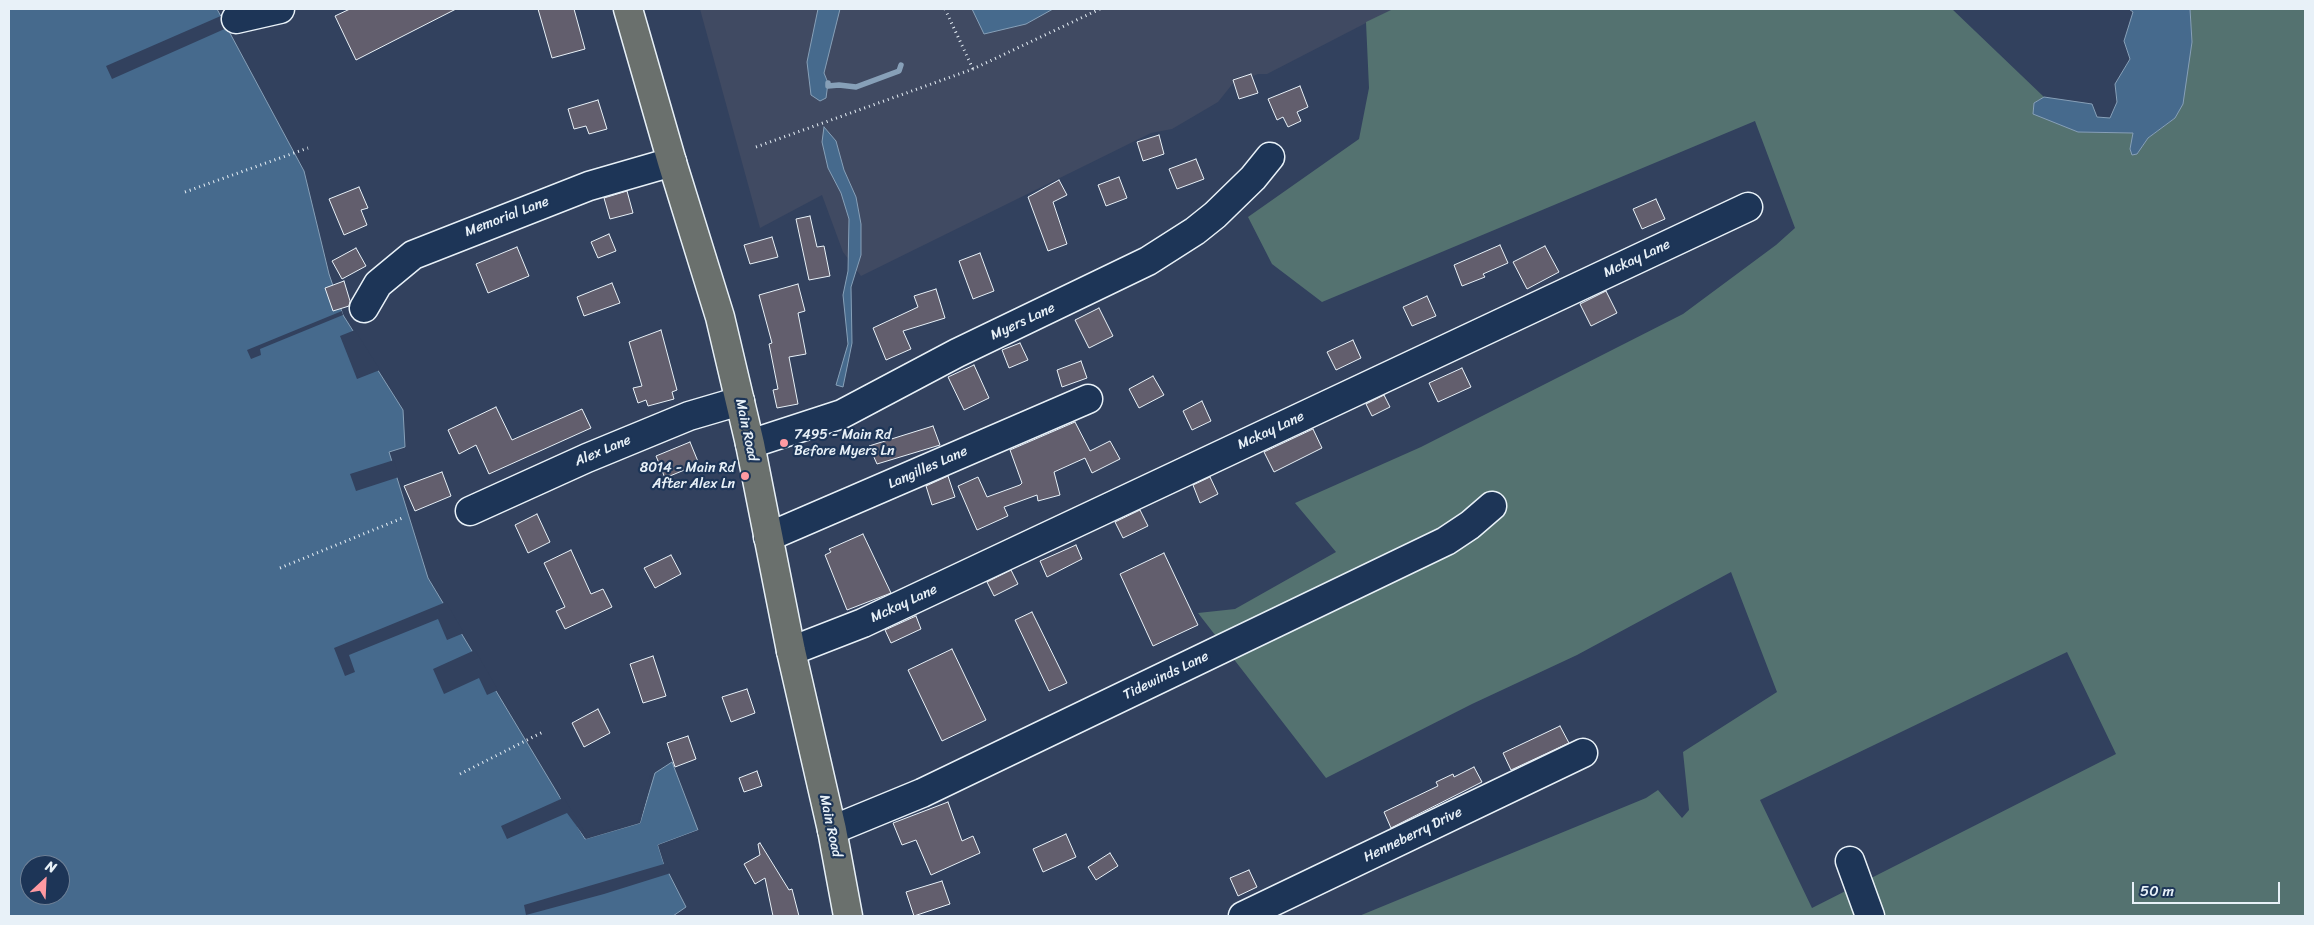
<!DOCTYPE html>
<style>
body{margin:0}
#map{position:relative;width:2314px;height:925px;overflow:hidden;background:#32415e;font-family:Sriracha,sans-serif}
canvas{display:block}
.frame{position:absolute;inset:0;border:10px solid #e8f1f8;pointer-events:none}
.north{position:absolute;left:20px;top:855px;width:50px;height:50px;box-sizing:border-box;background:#1d3557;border:1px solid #6e8097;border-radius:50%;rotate:25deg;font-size:14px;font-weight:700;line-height:20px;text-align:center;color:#e8f1f8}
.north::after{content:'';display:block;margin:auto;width:18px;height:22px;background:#ff9aa2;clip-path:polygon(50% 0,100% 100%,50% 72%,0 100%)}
.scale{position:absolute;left:2132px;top:882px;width:148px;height:22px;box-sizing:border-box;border:2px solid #e8f1f8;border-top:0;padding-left:6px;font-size:15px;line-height:18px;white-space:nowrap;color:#e8f1f8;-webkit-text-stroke:4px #1d3557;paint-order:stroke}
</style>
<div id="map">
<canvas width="2314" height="925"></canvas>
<div class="frame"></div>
<div class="north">N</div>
<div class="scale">50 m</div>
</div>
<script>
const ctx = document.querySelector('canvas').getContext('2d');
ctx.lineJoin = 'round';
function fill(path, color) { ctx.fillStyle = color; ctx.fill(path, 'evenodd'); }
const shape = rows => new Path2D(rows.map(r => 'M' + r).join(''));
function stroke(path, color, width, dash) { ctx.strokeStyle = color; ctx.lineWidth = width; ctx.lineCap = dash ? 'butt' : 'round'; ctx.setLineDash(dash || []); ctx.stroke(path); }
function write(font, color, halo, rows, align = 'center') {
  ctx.font = font + ' Sriracha,sans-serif'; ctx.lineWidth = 4.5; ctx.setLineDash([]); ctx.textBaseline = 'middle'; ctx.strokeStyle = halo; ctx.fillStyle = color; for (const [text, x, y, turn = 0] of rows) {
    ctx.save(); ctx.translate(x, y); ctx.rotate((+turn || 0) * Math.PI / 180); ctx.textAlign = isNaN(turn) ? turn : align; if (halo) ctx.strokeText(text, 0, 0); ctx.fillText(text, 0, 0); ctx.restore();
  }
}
fill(shape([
 [700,9,1393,9,1267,74,1258,74,1237,83,1234,82,1218,102,1172,129,1151,133,861,276,843,252,822,195,760,228]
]), '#404a62');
fill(shape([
 [1393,9,1952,9,2044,97,2034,103,2078,132,2133,133,2137,154,2148,138,2175,118,2192,42,2190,9,2305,9,2305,916,1359,916,1646,798,1658,790,1682,818,1689,810,1683,752,1777,692,1731,572,1577,655,1472,704,1326,778,1198,613,1235,609,1336,552,1295,503,1421,447,1683,314,1776,245,1795,228,1755,121,1322,302,1272,264,1248,217,1359,139,1369,88,1366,22],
 [2067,652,2116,754,1812,908,1760,800]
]), '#547270');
const water = shape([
 [9,9,217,9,304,171,329,274,343,315,403,410,405,447,389,452,428,578,585,839,640,823,655,773,672,762,698,830,658,845,664,864,686,907,673,916,9,916,9,9],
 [30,865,60,865,60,895,30,895,30,865],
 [818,9,840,9,824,73,828,83,826,98,820,101,811,95,807,62,818,9],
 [972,9,1053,9,1026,24,984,34,972,9],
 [2129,9,2190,9,2192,42,2183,104,2175,118,2148,138,2137,154,2132,155,2130,149,2133,133,2078,132,2033,114,2034,103,2044,97,2092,104,2097,117,2110,118,2117,102,2115,84,2130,59,2124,41,2133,12,2129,9],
 [824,127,836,141,844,170,856,197,861,224,861,255,851,287,852,343,843,387,836,385,848,344,843,295,848,271,849,219,841,193,828,168,822,142,824,127]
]);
fill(water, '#466a8d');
stroke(water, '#87a0b8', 1);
fill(shape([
 [223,15,229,27,112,79,106,66],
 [342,311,343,315,260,349,261,355,251,359,247,350],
 [355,330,380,370,357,379,340,336],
 [394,460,399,477,356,491,350,474],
 [446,602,464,633,447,640,438,619,349,655,355,672,345,676,334,648],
 [475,650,498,690,487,695,479,678,444,694,433,669],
 [650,775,652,778,640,823,586,839,567,813,507,839,501,826,561,799,555,783,587,836,638,821],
 [701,829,699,832,661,846,671,873,604,894,526,915,524,905,664,864,658,845]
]), '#32415e');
stroke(shape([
 [828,83,828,86,839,85,856,87,899,71,901,65]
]), '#87a0b8', 5.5);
const building = shape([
 [350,9,456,9,356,60,335,16,350,9],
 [538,9,574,9,585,49,552,58,538,9],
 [1251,74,1258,93,1239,99,1233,80,1251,74],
 [1300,86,1308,107,1297,112,1301,121,1288,127,1283,117,1277,120,1268,99,1300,86],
 [598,100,607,129,589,134,586,126,574,129,568,109,598,100],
 [1159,135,1164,154,1143,161,1137,142,1159,135],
 [1196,159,1204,179,1177,189,1169,169,1196,159],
 [1119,177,1127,198,1106,206,1098,185,1119,177],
 [1059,180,1067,195,1053,202,1067,244,1048,251,1028,197,1059,180],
 [359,187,368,208,361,210,367,225,344,235,329,199,359,187],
 [627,191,633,213,610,219,604,198,627,191],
 [1656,199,1665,219,1642,229,1633,209,1656,199],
 [810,216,817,247,824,246,830,276,809,280,796,219,810,216],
 [609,234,616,251,598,258,591,242,609,234],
 [772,237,778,257,750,264,744,245,772,237],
 [1500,245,1508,263,1483,274,1485,277,1462,286,1454,265,1500,245],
 [1545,246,1559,272,1527,289,1513,262,1545,246],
 [517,247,529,276,488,293,476,264,517,247],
 [356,248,366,266,342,279,332,261,356,248],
 [980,253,994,291,973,299,959,261,980,253],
 [344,281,350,301,349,306,333,311,325,288,344,281],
 [612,283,620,303,584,316,577,297,612,283],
 [798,284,805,311,798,313,806,354,789,357,798,404,777,408,773,390,778,389,769,344,772,343,759,295,798,284],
 [936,289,945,318,903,331,911,349,886,360,873,328,918,307,914,296,936,289],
 [1606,291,1617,313,1591,326,1580,304,1606,291],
 [1427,296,1436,316,1412,326,1403,307,1427,296],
 [1099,308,1113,336,1089,348,1075,320,1099,308],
 [661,330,677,390,672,392,674,399,648,406,646,400,638,403,633,388,642,386,629,342,661,330],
 [1353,340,1361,358,1336,370,1327,352,1353,340],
 [1020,343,1028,360,1009,368,1002,350,1020,343],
 [1081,361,1087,378,1062,387,1057,370,1081,361],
 [974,365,989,398,964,410,948,377,974,365],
 [1462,368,1471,387,1438,402,1429,383,1462,368],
 [1153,376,1164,395,1139,408,1129,389,1153,376],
 [1384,395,1390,407,1372,416,1366,404,1384,395],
 [1202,401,1211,421,1192,430,1183,411,1202,401],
 [496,407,512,440,582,409,591,428,489,474,476,445,459,454,448,430,496,407],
 [1075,422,1090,451,1110,441,1120,459,1092,473,1085,458,1054,472,1060,495,1038,501,1037,495,1004,507,1008,516,977,530,958,486,978,477,987,497,1020,485,1022,483,1010,450,1075,422],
 [933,426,940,445,877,464,869,446,933,426],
 [1313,429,1322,448,1274,472,1264,452,1313,429],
 [690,442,699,464,665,478,656,456,690,442],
 [442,472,451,496,415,511,404,486,442,472],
 [948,476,955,497,932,505,926,486,948,476],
 [1210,477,1218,494,1200,503,1193,485,1210,477],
 [1140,510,1148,526,1123,538,1115,522,1140,510],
 [537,514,550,542,528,553,515,525,537,514],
 [863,534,891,593,847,610,825,555,831,552,829,549,863,534],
 [1076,545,1082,559,1047,577,1040,561,1076,545],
 [571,550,591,594,603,589,612,607,565,629,556,611,565,607,544,563,571,550],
 [1164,553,1198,625,1153,646,1120,574,1164,553],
 [671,555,681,574,655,588,644,568,671,555],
 [1011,570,1018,584,994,596,987,582,1011,570],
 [1032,612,1067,683,1049,691,1015,620,1032,612],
 [916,616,921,629,891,643,885,630,916,616],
 [952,649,986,720,942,741,908,670,952,649],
 [653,656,666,696,643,703,630,664,653,656],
 [747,689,755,713,731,722,722,697,747,689],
 [598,709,610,733,584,747,572,723,598,709],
 [1560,726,1569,743,1511,770,1503,753,1560,726],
 [688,736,696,759,675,767,667,743,688,736],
 [1474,767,1482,782,1391,828,1384,812,1438,786,1436,782,1453,774,1454,777,1474,767],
 [757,771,762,786,744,792,739,778,757,771],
 [948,802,962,841,973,836,980,853,931,875,916,840,902,845,893,823,948,802],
 [1066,834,1076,857,1043,872,1033,849,1066,834],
 [760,843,789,890,792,889,799,916,773,916,765,878,755,884,744,864,760,855,758,844,760,843],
 [1110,853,1118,866,1096,880,1088,867,1110,853],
 [1249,870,1257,887,1238,896,1230,878,1249,870],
 [942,881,950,904,914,916,906,892,942,881]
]);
fill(building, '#625e6d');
stroke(building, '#e8f1f8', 1);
const minor = shape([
 [236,19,280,9],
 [364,308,378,284,413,255,589,186,672,162],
 [750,444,842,414,957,353,1148,261,1195,231,1215,215,1253,178,1270,157],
 [470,511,587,458,689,416,740,401],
 [768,537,1088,399],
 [791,651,863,623,1748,207],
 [832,830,922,793,1446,541,1470,525,1492,506],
 [1850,861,1870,916],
 [1243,916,1583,753]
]);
const major = shape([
 [628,9,672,162,720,317,750,444,791,651,832,830,848,916]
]);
stroke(minor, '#e8f1f8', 31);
stroke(major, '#e8f1f8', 31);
stroke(shape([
 [945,9,973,69],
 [756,147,973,69,1100,9],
 [185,192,308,148],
 [280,568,405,517],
 [460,774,543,732]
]), '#e8f1f8', 3, [1, 4]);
stroke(minor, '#1d3557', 28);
stroke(major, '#6a706d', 28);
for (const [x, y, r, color] of [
 [784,443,5,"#ff9aa2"],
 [745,476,5,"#ff9aa2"]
]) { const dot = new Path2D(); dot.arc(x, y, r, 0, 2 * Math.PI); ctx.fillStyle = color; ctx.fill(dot); stroke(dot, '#1d3557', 2); }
write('14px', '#e8f1f8', '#1d3557', [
 ["Memorial Lane",507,217,-21],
 ["Mckay Lane",1637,259,-25],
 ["Myers Lane",1023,322,-25],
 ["Main Road",746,430,78],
 ["Mckay Lane",1271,431,-25],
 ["Alex Lane",603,451,-23],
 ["Langilles Lane",928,468,-24],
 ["Mckay Lane",904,604,-25],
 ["Tidewinds Lane",1166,676,-26],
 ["Main Road",830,826,78],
 ["Henneberry Drive",1413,835,-26]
]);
write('14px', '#e8f1f8', '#1d3557', [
 ["7495 - Main Rd",794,435],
 ["Before Myers Ln",794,451],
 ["8014 - Main Rd",735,468,"right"],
 ["After Alex Ln",735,484,"right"]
], 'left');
</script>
